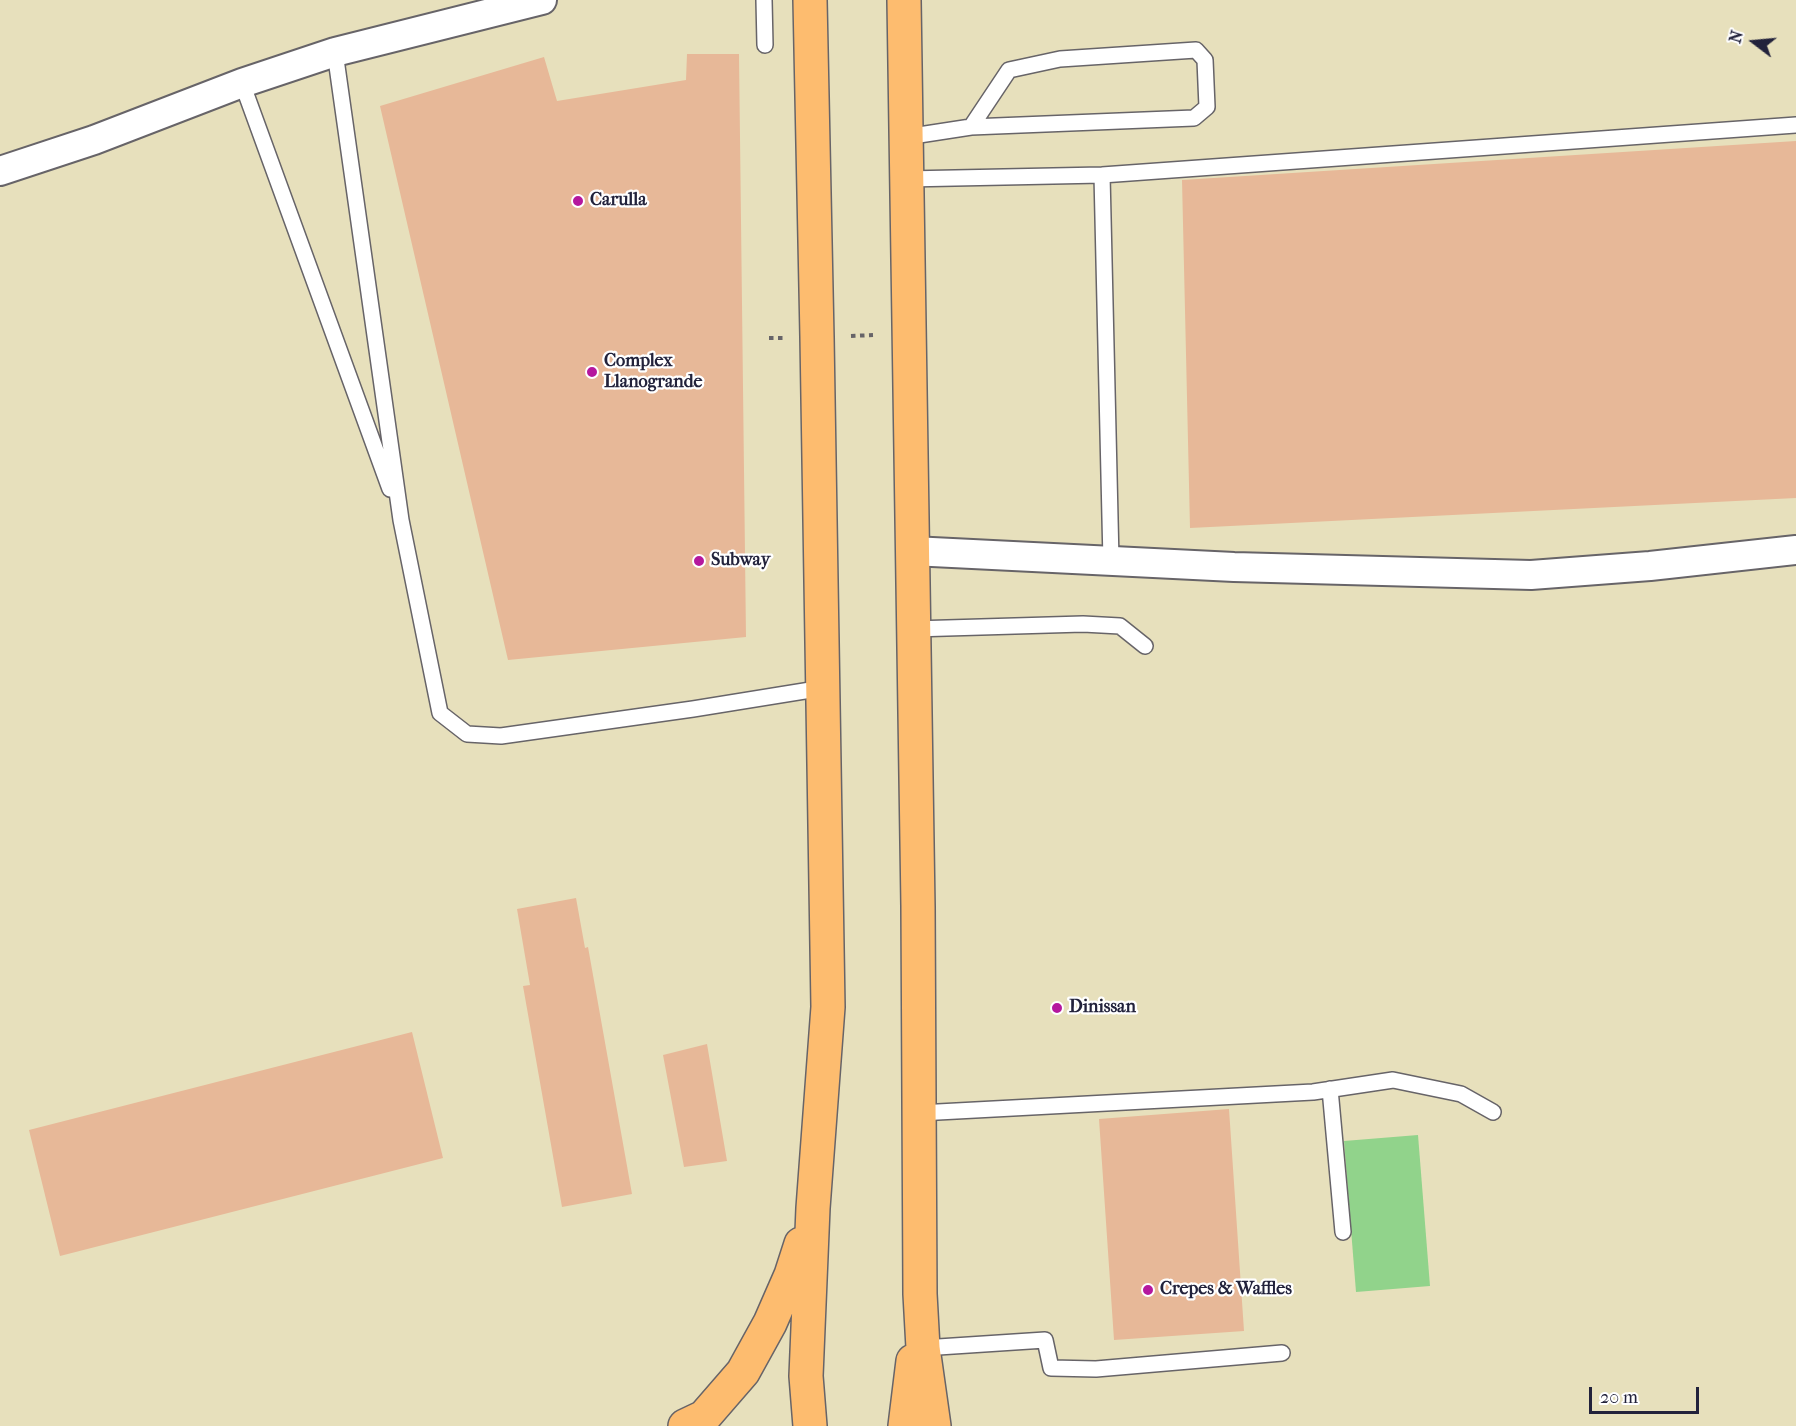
<!DOCTYPE html>
<style>
body{margin:0}
#map{position:relative;width:1796px;height:1426px;overflow:hidden;background:#e7e0bc;font-family:"IM FELL French Canon",serif}
canvas{display:block}
.north{position:absolute;left:1724px;top:12px;width:60px;height:60px;-webkit-text-stroke:4px #fff;paint-order:stroke;rotate:286deg;font-size:16px;font-weight:700;line-height:24px;text-align:center;color:#22223b}
.north::after{content:'';display:block;margin:auto;width:21px;height:27px;background:#22223b;clip-path:polygon(50% 0,100% 100%,50% 72%,0 100%)}
.scale{position:absolute;left:1589px;top:1387px;width:110px;height:27px;box-sizing:border-box;border:3px solid #22223b;border-top:0;padding-left:8px;font-size:18px;line-height:21px;white-space:nowrap;color:#22223b;-webkit-text-stroke:4px #fff;paint-order:stroke}
</style>
<div id="map">
<canvas width="1796" height="1426"></canvas>
<div class="north">N</div>
<div class="scale">20 m</div>
</div>
<script>
const ctx = document.querySelector('canvas').getContext('2d');
ctx.lineJoin = 'round';
function fill(path, color) { ctx.fillStyle = color; ctx.fill(path, 'evenodd'); }
const shape = rows => new Path2D(rows.map(r => 'M' + r).join(''));
function stroke(path, color, width, dash) { ctx.strokeStyle = color; ctx.lineWidth = width; ctx.lineCap = dash ? 'butt' : 'round'; ctx.setLineDash(dash || []); ctx.stroke(path); }
function write(font, color, halo, rows, align = 'center') {
  ctx.font = font + ' "IM FELL French Canon",serif'; ctx.lineWidth = 4.5; ctx.setLineDash([]); ctx.textBaseline = 'middle'; ctx.strokeStyle = halo; ctx.fillStyle = color; for (const [text, x, y, turn = 0] of rows) {
    ctx.save(); ctx.translate(x, y); ctx.rotate((+turn || 0) * Math.PI / 180); ctx.textAlign = isNaN(turn) ? turn : align; if (halo) ctx.strokeText(text, 0, 0); ctx.fillText(text, 0, 0); ctx.restore();
  }
}
fill(shape([
 [1418,1135,1430,1286,1356,1292,1344,1141]
]), '#91d38b');
fill(shape([
 [687,54,739,54,746,637,508,660,380,106,544,57,557,101,686,80],
 [1796,141,1796,498,1190,528,1182,180],
 [576,898,585,948,588,947,632,1194,562,1207,523,986,530,985,517,909],
 [412,1032,443,1158,60,1256,29,1130],
 [707,1044,727,1161,684,1167,663,1055],
 [1229,1109,1244,1331,1114,1340,1099,1119]
]), '#e7b898');
const lane = shape([
 [764,0,765,45],
 [335,52,401,520,440,713,467,734,501,736,693,709,823,688],
 [242,83,390,489],
 [906,137,971,127,1194,118,1207,107,1205,60,1196,50,1060,59,1009,70,971,127],
 [1102,175,1111,561],
 [906,179,1102,175,1796,125],
 [913,629,1083,624,1120,626,1145,646],
 [1330,1089,1343,1232],
 [919,1113,1313,1092,1393,1080,1461,1094,1493,1112],
 [923,1348,1045,1340,1051,1368,1096,1369,1282,1353]
]);
const street = shape([
 [0,171,94,140,242,83,335,52,542,0],
 [912,551,1234,567,1531,575,1650,566,1796,550]
]);
const primary = shape([
 [810,0,817,337,828,1007,813,1208,806,1376,810,1426],
 [904,0,918,906,920,1294,923,1348,934,1426],
 [685,1426,704,1417,743,1372,770,1323,791,1275,801,1244],
 [905,1426,913,1361]
]);
stroke(lane, '#676468', 18);
stroke(street, '#676468', 32);
stroke(primary, '#676468', 36);
stroke(shape([
 [851,336,873,335],
 [769,338,783,338]
]), '#676468', 4, [4.5, 4.5]);
stroke(lane, '#fff', 15);
stroke(street, '#fff', 28);
stroke(primary, '#fdbc6f', 33);
for (const [x, y, r, color] of [
 [578,201,6,"#b5179e"],
 [592,372,6,"#b5179e"],
 [699,561,6,"#b5179e"],
 [1057,1008,6,"#b5179e"],
 [1148,1290,6,"#b5179e"]
]) { const dot = new Path2D(); dot.arc(x, y, r, 0, 2 * Math.PI); ctx.fillStyle = color; ctx.fill(dot); stroke(dot, '#fff', 2); }
write('bold 18px', '#22223b', '#fff', [
 ["Carulla",590,201],
 ["Complex",604,362],
 ["Llanogrande",604,383],
 ["Subway",711,561],
 ["Dinissan",1069,1008],
 ["Crepes & Waffles",1160,1290]
], 'left');
</script>
